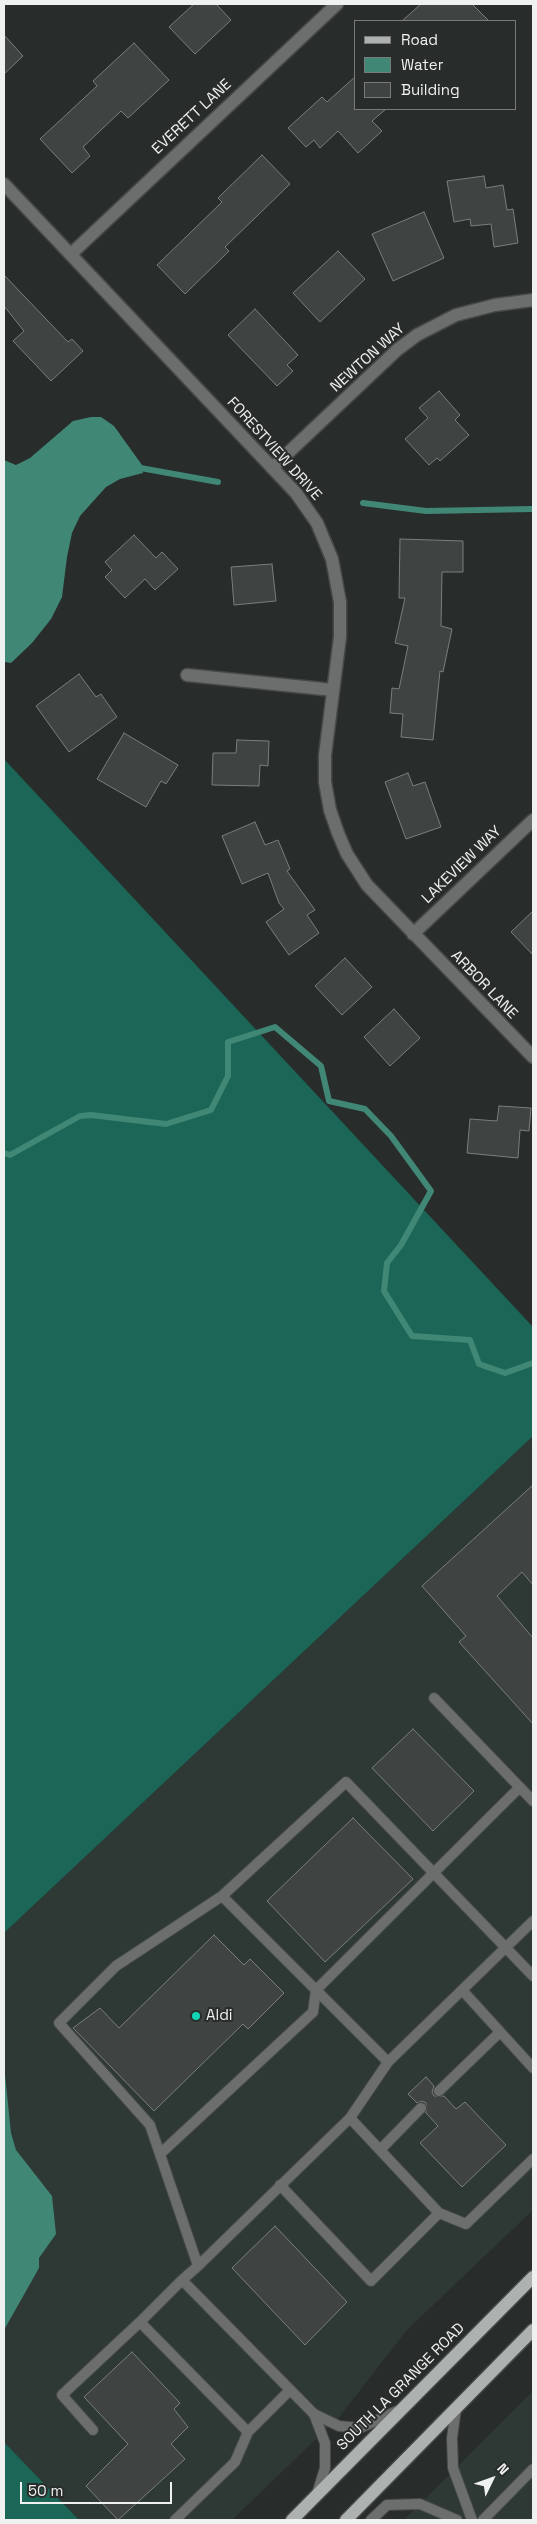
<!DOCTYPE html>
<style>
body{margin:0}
#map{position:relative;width:537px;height:2524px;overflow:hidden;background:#282c2a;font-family:"Space Grotesk",sans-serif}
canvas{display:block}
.frame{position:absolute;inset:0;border:5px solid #eff1f0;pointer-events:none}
.legend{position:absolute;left:354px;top:20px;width:162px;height:90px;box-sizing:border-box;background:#282c2a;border:1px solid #787b79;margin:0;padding:6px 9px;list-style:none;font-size:15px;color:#eff1f0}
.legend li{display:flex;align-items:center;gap:10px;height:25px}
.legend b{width:25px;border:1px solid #787b79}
.north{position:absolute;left:467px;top:2454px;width:50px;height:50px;-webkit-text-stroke:4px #282c2a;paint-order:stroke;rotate:48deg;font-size:14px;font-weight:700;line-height:20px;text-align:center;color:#eff1f0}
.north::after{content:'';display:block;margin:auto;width:18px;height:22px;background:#eff1f0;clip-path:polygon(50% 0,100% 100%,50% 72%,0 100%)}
.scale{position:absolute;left:20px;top:2482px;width:152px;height:22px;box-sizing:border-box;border:2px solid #eff1f0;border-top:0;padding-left:6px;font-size:15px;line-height:18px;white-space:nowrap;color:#eff1f0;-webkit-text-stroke:4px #282c2a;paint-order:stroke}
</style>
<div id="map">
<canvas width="537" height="2524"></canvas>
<div class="frame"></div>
<ul class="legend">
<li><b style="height:6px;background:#adb1af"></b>Road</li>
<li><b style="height:14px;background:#418776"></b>Water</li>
<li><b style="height:14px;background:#3f4342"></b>Building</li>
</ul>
<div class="north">N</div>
<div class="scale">50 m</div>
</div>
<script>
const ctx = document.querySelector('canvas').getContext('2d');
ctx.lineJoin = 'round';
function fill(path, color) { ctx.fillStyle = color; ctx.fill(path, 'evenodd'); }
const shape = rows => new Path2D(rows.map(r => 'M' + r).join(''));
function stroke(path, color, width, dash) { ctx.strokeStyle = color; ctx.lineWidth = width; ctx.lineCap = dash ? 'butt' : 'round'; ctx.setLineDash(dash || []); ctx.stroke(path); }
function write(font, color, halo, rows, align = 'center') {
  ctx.font = font + ' "Space Grotesk",sans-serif'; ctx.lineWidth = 4; ctx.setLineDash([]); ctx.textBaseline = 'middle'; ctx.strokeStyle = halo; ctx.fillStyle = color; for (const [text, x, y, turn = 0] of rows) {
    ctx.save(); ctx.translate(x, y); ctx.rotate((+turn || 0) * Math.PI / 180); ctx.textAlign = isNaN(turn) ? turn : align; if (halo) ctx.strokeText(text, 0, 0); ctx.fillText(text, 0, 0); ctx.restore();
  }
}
fill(shape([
 [533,1436,533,2210,407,2330,340,2416,232,2520,79,2520,4,2442,4,1933],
 [533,2391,533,2520,404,2520]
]), '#2e3935');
fill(shape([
 [4,759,533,1327,533,1436,4,1933],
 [4,2442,79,2520,4,2520]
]), '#1b6656');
fill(shape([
 [91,417,101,417,114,426,142,465,143,473,120,479,106,487,80,516,72,533,67,557,62,597,51,619,32,643,11,663,5,662,4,460,16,465,30,458,73,421],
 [4,2065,11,2133,16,2150,52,2196,56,2234,39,2258,39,2268,4,2330]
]), '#418776');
stroke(shape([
 [135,467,218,482],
 [363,503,426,511,533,509],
 [4,1153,10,1155,80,1116,91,1115,166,1124,211,1110,228,1076,228,1042,275,1027,321,1066,329,1101,365,1109,391,1136,431,1191,401,1245,387,1263,384,1291,412,1336,470,1340,479,1364,505,1373,533,1363]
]), '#418776', 6);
const building = shape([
 [194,4,216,4,231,20,195,54,169,27,194,4],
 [421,4,472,4,489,21,402,21,421,4],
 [4,35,23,56,4,74,4,35],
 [134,43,169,80,128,118,121,111,83,147,90,156,72,173,40,139,97,86,93,81,134,43],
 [356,76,356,109,386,109,372,121,382,131,358,153,338,131,320,148,314,140,306,147,288,128,322,97,327,102,356,76],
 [262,155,290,184,225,247,229,251,185,294,157,265,222,202,218,198,262,155],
 [484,176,486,188,503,185,507,210,513,209,518,243,494,247,491,224,471,226,470,219,454,222,447,181,484,176],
 [424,212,444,258,393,281,372,234,424,212],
 [338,251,365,279,320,322,293,293,338,251],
 [4,275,68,342,72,339,83,351,51,381,13,341,24,331,4,306,4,275],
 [255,309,298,355,287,365,293,371,277,386,228,335,255,309],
 [439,391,460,415,455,420,469,435,440,461,437,458,429,465,405,439,428,418,419,408,439,391],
 [134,535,156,558,162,552,178,569,155,590,145,579,125,598,105,577,112,570,105,562,134,535],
 [400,539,463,541,463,572,442,572,441,626,452,629,443,672,440,671,433,740,401,737,403,714,390,713,392,688,399,689,408,646,395,643,405,598,399,598,400,539],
 [272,564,276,601,234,605,231,567,272,564],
 [79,674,96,697,101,694,117,717,69,752,36,706,79,674],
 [124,733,178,765,166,784,161,781,146,807,97,779,124,733],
 [237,740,269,741,268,766,260,765,259,786,212,785,213,753,236,753,237,740],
 [408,773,413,786,425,782,441,827,406,839,385,782,408,773],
 [255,822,265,845,278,840,290,869,287,871,315,910,307,915,319,933,289,955,266,922,284,909,279,903,268,873,242,884,222,836,255,822],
 [533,911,533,955,511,932,533,911],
 [345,958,372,987,342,1015,315,986,345,958],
 [394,1009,420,1038,390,1066,364,1037,394,1009],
 [499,1106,531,1108,529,1131,520,1130,518,1158,467,1153,470,1119,497,1121,499,1106],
 [533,1485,533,1585,522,1572,497,1596,533,1638,533,1724,459,1642,466,1636,422,1586,533,1485],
 [413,1729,474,1791,433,1831,372,1768,413,1729],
 [353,1818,413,1879,325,1962,267,1901,353,1818],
 [214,1935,244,1965,250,1959,284,1993,248,2029,243,2024,154,2111,73,2028,100,2008,119,2028,214,1935],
 [426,2077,434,2086,432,2092,434,2096,444,2096,456,2109,465,2102,506,2145,462,2187,420,2143,438,2126,426,2113,426,2103,422,2101,417,2103,408,2094,426,2077],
 [275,2226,347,2302,305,2345,232,2268,275,2226],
 [132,2352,180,2403,174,2409,188,2427,171,2444,185,2459,118,2520,86,2486,128,2444,84,2397,132,2352]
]);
fill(building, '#3f4342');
stroke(building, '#7a7e7d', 1);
const lane = shape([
 [434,1698,533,1801],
 [222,1896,388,2062],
 [463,1991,533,2068],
 [439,2091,500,2032],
 [350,2118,439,2213,466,2224,533,2159],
 [380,2150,421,2108],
 [160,2154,313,2012,316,1990,520,1787],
 [280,2185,371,2281,439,2213],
 [198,2266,350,2118,388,2062,533,1921],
 [182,2280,140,2322,248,2432,290,2390],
 [456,2409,452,2438,453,2468,472,2520],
 [397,2411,360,2428,339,2426,314,2414,182,2280,198,2266,150,2125,59,2023,116,1966,222,1896,346,1782,533,1976],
 [314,2414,325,2443,325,2468,317,2494],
 [93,2430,62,2395,140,2322],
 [175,2520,235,2462,248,2432],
 [371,2520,387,2505,420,2504,457,2520],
 [483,2520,533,2469]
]);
const street = shape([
 [4,184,296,493,317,523,332,559,340,602,340,637,325,755,325,782,330,810,338,833,347,854,367,885,533,1057],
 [71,254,337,4],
 [272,468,397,350,417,335,456,315,495,305,533,300],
 [187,675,333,690],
 [413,934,533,820]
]);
const primary = shape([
 [292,2520,533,2277],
 [346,2520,533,2330]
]);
stroke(lane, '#444846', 12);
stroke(street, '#444846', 15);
stroke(primary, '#444846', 15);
stroke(lane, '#6c6e6d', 10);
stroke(street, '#6c6e6d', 12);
stroke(primary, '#adb1af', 12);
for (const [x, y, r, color] of [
 [196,2016,5,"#11d5b4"]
]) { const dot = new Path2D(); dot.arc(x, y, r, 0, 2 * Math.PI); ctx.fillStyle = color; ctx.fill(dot); stroke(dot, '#282c2a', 2); }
write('15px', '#eff1f0', '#282c2a', [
 ["EVERETT LANE",192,117,-43],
 ["NEWTON WAY",368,358,-42],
 ["FORESTVIEW DRIVE",274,449,48],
 ["LAKEVIEW WAY",462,865,-44],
 ["ARBOR LANE",484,985,46],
 ["SOUTH LA GRANGE ROAD",401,2387,-45]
]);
write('15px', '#eff1f0', '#282c2a', [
 ["Aldi",206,2016]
], 'left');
</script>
